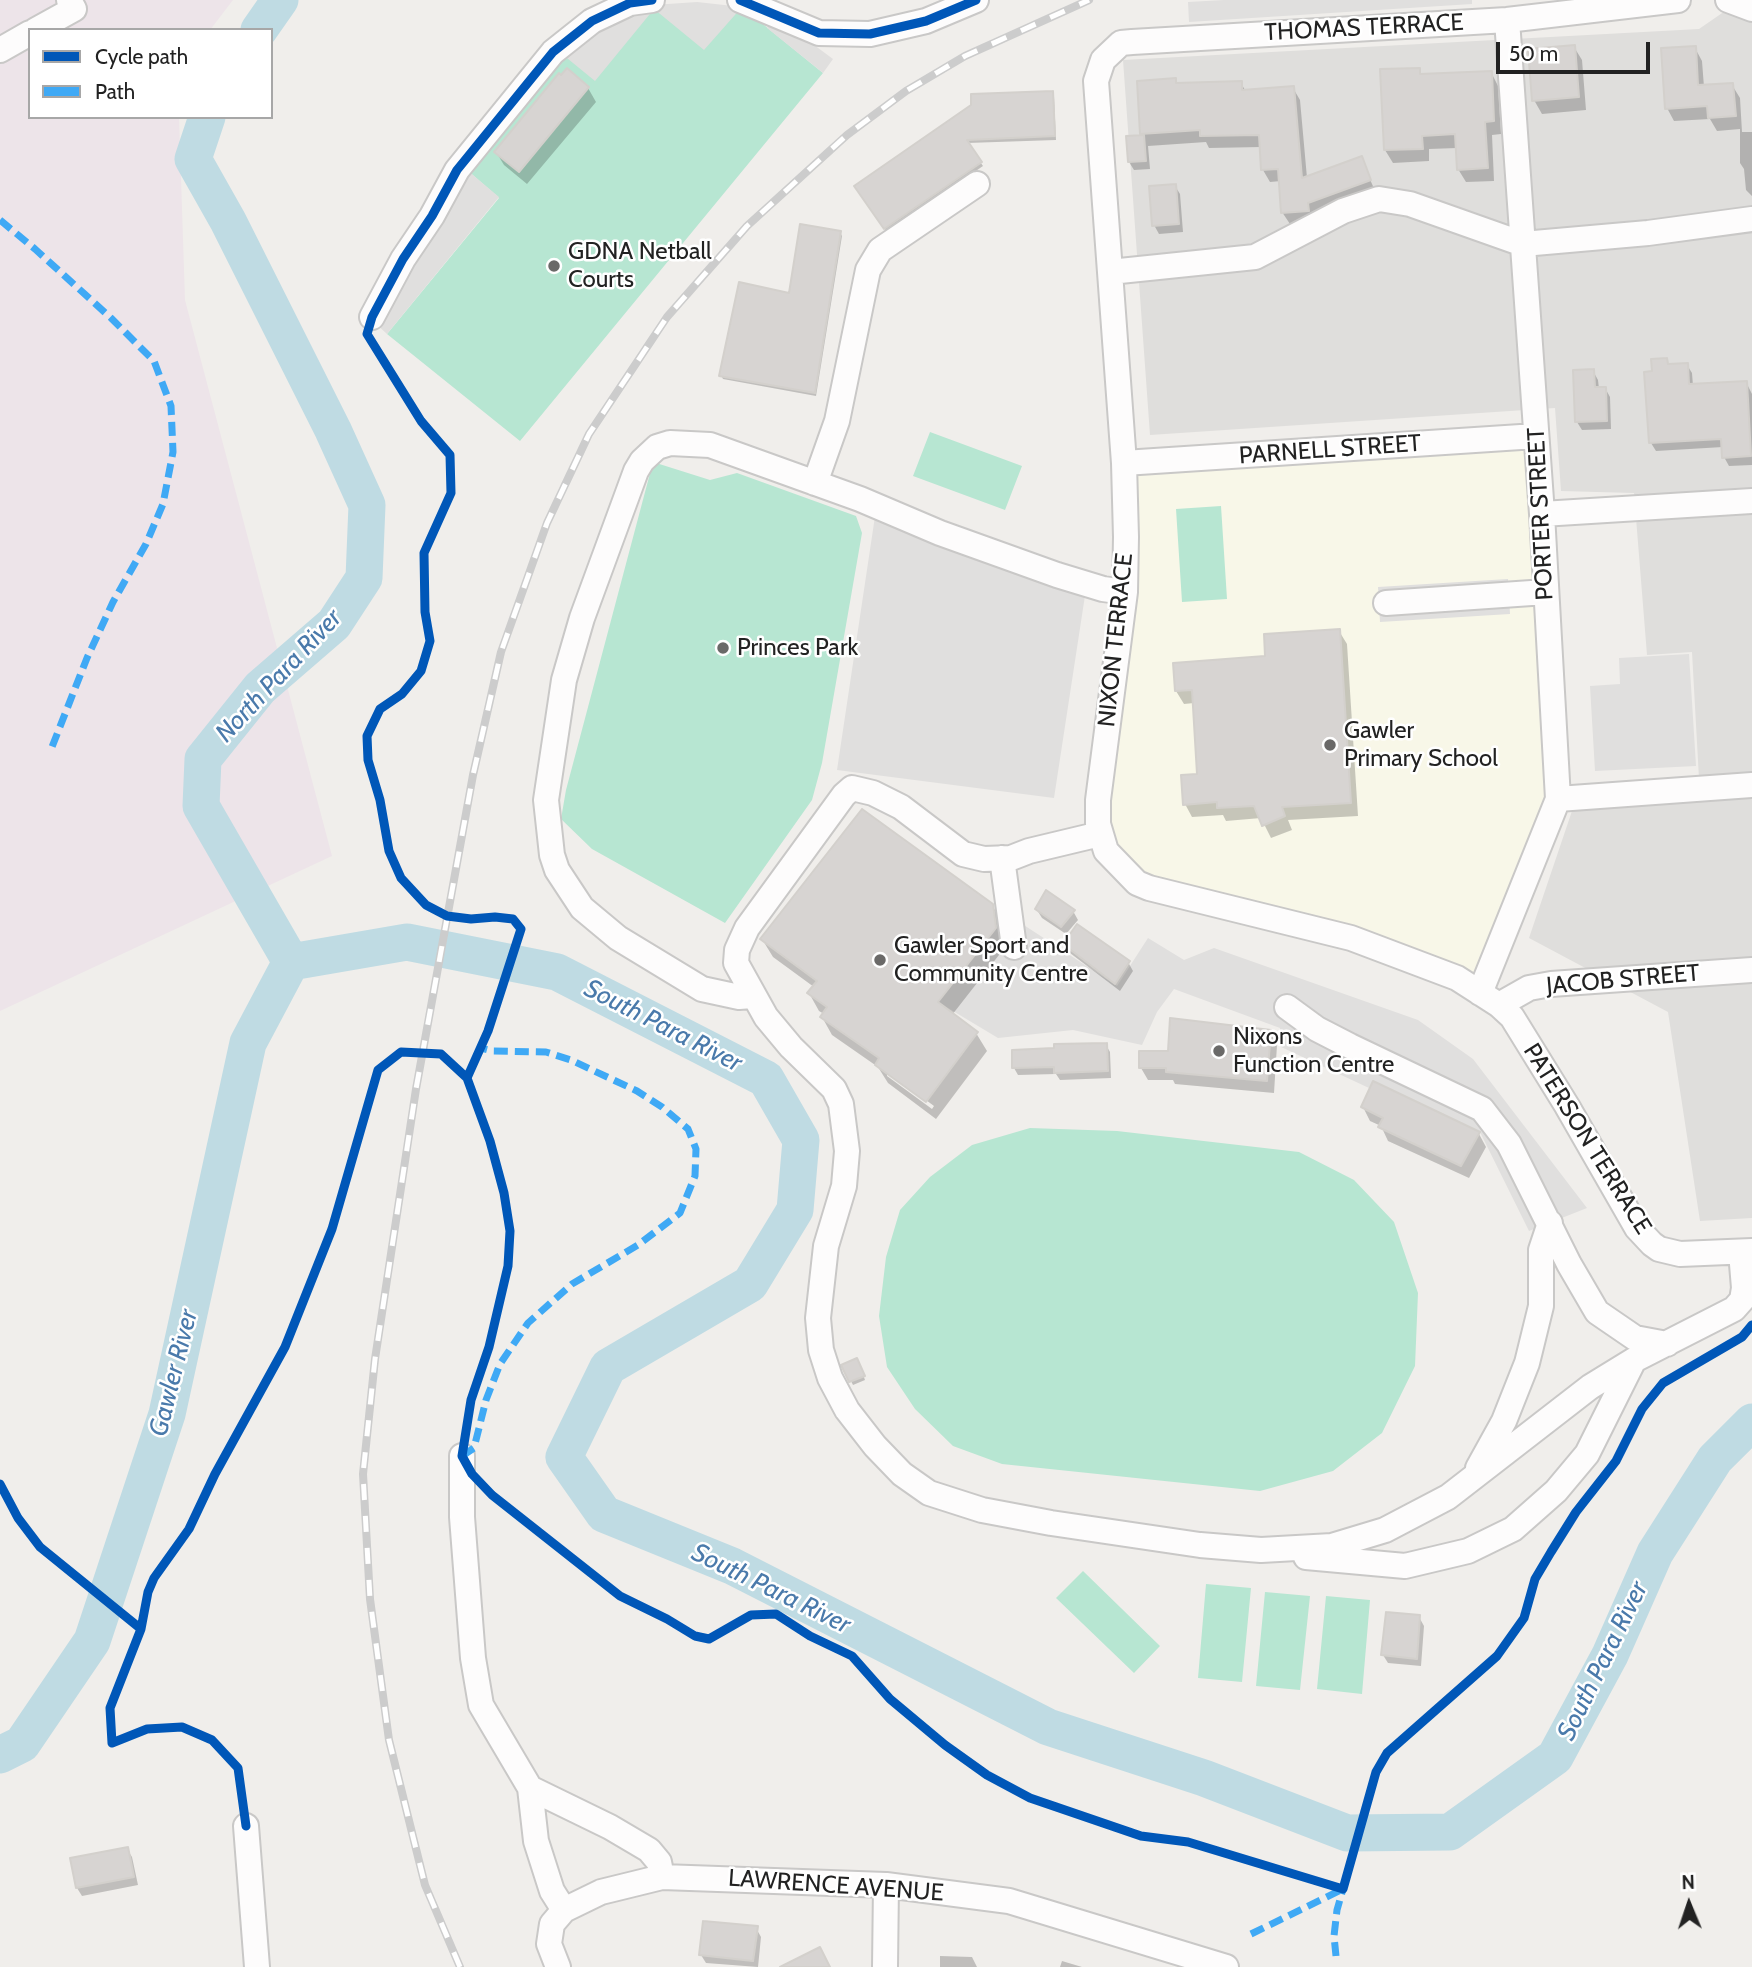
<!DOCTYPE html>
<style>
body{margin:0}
#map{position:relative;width:1752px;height:1967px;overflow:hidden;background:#f0eeeb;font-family:Cabin,sans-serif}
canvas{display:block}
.legend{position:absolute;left:28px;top:28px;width:245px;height:91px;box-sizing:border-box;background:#fff;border:2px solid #a7a7a7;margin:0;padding:9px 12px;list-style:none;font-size:21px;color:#222}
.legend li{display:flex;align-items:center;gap:14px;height:35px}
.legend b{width:35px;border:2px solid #a7a7a7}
.north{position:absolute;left:1654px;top:1869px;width:70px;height:70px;-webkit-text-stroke:5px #fff;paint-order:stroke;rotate:358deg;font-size:19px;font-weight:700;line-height:28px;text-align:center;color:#222}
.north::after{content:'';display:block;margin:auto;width:24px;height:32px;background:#222;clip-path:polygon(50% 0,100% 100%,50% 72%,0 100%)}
.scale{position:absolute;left:1496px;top:42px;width:154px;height:32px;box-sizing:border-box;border:4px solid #222;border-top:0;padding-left:9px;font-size:21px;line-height:24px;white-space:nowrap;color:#222;-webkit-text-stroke:5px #fff;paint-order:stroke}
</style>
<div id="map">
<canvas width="1752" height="1967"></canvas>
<ul class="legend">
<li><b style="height:9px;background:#0057b8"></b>Cycle path</li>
<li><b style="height:9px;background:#3fa9f5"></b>Path</li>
</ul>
<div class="north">N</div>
<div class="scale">50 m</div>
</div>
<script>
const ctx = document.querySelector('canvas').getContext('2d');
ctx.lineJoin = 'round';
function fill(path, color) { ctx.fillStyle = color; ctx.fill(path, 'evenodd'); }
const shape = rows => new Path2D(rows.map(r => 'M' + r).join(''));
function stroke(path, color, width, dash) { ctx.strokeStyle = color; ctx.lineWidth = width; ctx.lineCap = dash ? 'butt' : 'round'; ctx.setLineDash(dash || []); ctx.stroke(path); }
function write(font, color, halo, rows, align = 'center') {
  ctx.font = font + ' Cabin,sans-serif'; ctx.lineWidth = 5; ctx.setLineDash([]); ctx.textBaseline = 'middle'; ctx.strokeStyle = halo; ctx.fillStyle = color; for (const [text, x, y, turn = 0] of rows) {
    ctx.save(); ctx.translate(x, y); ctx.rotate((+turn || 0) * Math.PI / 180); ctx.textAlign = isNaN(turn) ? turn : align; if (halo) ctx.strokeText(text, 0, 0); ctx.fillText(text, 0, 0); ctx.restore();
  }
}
fill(shape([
 [1741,0,1752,0,1752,1218,1700,1221,1668,1012,1529,938,1572,811,1700,797,1692,652,1647,655,1634,493,1561,491,1555,408,1150,435,1123,60,1699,29]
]), '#dfdedc');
fill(shape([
 [0,0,233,0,210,30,30,30,30,117,179,117,185,300,332,856,0,1011]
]), '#ede4e9');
fill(shape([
 [1536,436,1558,799,1480,993,1457,978,1161,893,1100,835,1124,463]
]), '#f8f7e8');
fill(shape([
 [742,7,823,73,520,441,387,334,499,198,467,170,562,54,654,8],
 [930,432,1022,466,1005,510,913,476],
 [653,462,710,480,737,473,856,516,862,533,822,763,812,800,725,923,592,849,561,819,566,790],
 [1221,506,1227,599,1182,602,1176,509],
 [1030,1128,1117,1131,1299,1152,1354,1180,1394,1222,1418,1293,1415,1366,1382,1433,1333,1471,1260,1491,1002,1464,953,1446,915,1409,887,1367,879,1316,886,1257,900,1210,930,1177,972,1145],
 [1083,1571,1160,1646,1134,1673,1056,1598],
 [1206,1584,1251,1588,1242,1682,1198,1678],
 [1265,1592,1310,1596,1300,1690,1256,1686],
 [1326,1596,1370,1600,1362,1694,1317,1689]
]), '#b7e6d2');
fill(shape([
 [1224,0,1472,0,1472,4,1189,22,1188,2],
 [697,2,742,7,704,50,654,9,595,81,562,54,579,38,653,5],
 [772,22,806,39,833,59,823,73,767,28],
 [467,170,499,197,387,334,374,322],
 [877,503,1088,576,1054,798,837,770],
 [1508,579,1510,614,1380,622,1378,587],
 [1689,654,1696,766,1595,771,1590,686,1620,684,1619,658],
 [1007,914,1117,986,1148,938,1184,960,1214,948,1418,1020,1473,1059,1587,1208,1529,1231,1480,1132,1373,1082,1369,1088,1279,1046,1280,1028,1174,989,1157,1012,1142,1045,1073,1030,998,1038,938,1002]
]), '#e0dfde');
fill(shape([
 [1574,47,1582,60,1586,110,1542,114,1534,100],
 [1695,48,1702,61,1704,87,1732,85,1740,98,1742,132,1752,132,1752,196,1746,190,1744,169,1740,163,1740,129,1717,131,1710,119,1674,121,1667,108],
 [1419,70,1422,76,1491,72,1498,86,1501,134,1492,135,1494,181,1466,182,1458,169,1457,148,1429,149,1429,161,1393,163,1385,150],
 [567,71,588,88,596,102,527,184,504,165,496,152],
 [1175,80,1177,84,1241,83,1246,92,1293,88,1300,100,1307,178,1361,159,1376,193,1315,223,1290,224,1282,212,1281,181,1270,182,1263,170,1261,147,1209,148,1206,142,1148,146,1150,169,1134,170,1129,162,1144,136,1142,134],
 [1052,93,1054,96,1056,140,967,143,983,166,887,232,856,187],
 [1175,186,1180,194,1183,232,1159,234,1154,225],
 [840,232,842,236,816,396,723,379,721,375],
 [1666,360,1670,366,1687,365,1692,373,1693,386,1746,382,1752,394,1752,465,1729,466,1724,457,1723,447,1656,451,1651,443,1646,373,1654,373],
 [1593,371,1598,380,1599,389,1605,388,1610,397,1611,429,1582,430,1577,422],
 [1339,631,1347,644,1358,816,1288,820,1292,830,1271,838,1261,818,1226,821,1223,815,1192,817,1185,804,1199,775,1194,703,1184,704,1176,691],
 [992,905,1003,924,1006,946,952,1015,976,1033,987,1051,936,1119,888,1083,878,1067,832,1035,822,1017,824,1014,819,1011,809,993,814,987,773,957,762,939],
 [887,1071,934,1106,932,1109,887,1076],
 [1037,910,1073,911,1078,920,1066,934,1042,918],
 [1065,944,1128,962,1133,971,1120,991,1070,953],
 [1270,1032,1277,1045,1274,1093,1175,1084,1173,1080,1148,1080,1141,1068,1169,1052],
 [1106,1045,1110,1052,1111,1078,1060,1080,1056,1074,1018,1075,1014,1068],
 [1363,1107,1479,1134,1486,1147,1469,1178,1388,1141,1381,1126,1370,1121],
 [859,1364,865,1380,853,1385,851,1381],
 [1419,1617,1424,1626,1421,1666,1388,1663,1383,1655],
 [127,1849,132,1857,138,1885,82,1896,77,1888,72,1860],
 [756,1928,761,1937,758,1967,706,1963,701,1955],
 [940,1956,972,1957,977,1967,940,1967],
 [1062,1961,1082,1967,1060,1967]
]), '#0003');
stroke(shape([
 [259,30,280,0],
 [207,117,193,159,228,221,333,430,367,505,364,578,334,624,260,688,203,759,201,806,291,962],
 [291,962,407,942,557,972,766,1079,801,1140,795,1210,750,1284,608,1367,564,1457,604,1514,732,1566,1048,1727,1204,1778,1347,1833,1450,1832,1555,1757,1610,1655,1655,1553,1715,1459,1752,1422],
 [0,1755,22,1744,92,1641,167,1414,248,1043,291,962]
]), '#bfdbe3', 37);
const building = shape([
 [1575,45,1579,97,1532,101,1528,49,1575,45],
 [1696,46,1698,85,1733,83,1736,116,1708,118,1707,106,1665,109,1661,48,1696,46],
 [567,68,589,87,519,172,494,152,559,73,561,75,567,68],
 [1420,68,1420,74,1492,71,1494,121,1485,122,1488,168,1457,170,1455,134,1422,136,1423,149,1384,150,1380,69,1420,68],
 [1176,78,1176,83,1242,81,1242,90,1294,86,1302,178,1362,156,1371,180,1308,203,1309,211,1281,213,1278,169,1261,170,1259,135,1200,136,1200,130,1140,134,1137,81,1176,78],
 [1053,91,1055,136,967,140,982,162,884,229,854,186,971,105,971,94,1053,91],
 [1144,135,1146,161,1128,162,1126,136,1144,135],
 [1176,184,1179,224,1152,226,1149,186,1176,184],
 [800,224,841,231,815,393,719,376,739,282,789,293,800,224],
 [1667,358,1668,364,1688,363,1689,384,1747,381,1751,456,1722,458,1721,439,1649,443,1644,372,1652,371,1651,359,1667,358],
 [1594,369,1595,387,1606,387,1607,421,1575,422,1573,370,1594,369],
 [1340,629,1351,803,1282,807,1285,816,1262,826,1254,806,1217,808,1217,802,1183,805,1181,775,1197,774,1192,690,1175,691,1173,663,1265,656,1264,634,1340,629],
 [862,809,993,904,996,928,938,1002,978,1032,926,1102,875,1065,879,1058,820,1017,827,1007,807,993,817,981,760,939,862,809],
 [1046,890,1075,910,1061,927,1035,909,1046,890],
 [1077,924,1130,961,1115,984,1063,944,1077,924],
 [1170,1018,1271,1030,1267,1081,1166,1072,1166,1068,1139,1068,1139,1051,1168,1051,1170,1018],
 [1107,1043,1108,1071,1054,1073,1054,1067,1012,1068,1012,1050,1054,1048,1054,1044,1107,1043],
 [1373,1081,1480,1132,1461,1166,1378,1127,1383,1118,1361,1107,1373,1081],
 [857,1358,865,1376,849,1382,841,1365,857,1358],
 [1386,1612,1420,1615,1417,1659,1381,1655,1386,1612],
 [128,1847,134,1877,76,1888,70,1858,128,1847],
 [703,1921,758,1926,753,1961,699,1955,703,1921],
 [820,1947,830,1967,780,1967,820,1947]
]);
fill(building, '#d7d4d2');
stroke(building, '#d3d0cc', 2);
const minor = shape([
 [740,0,819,33,870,34,926,21,976,0],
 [1678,0,1507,20,1132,42,1121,43,1103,60,1096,81,1124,463,1126,537,1125,592,1098,800,1098,824,1106,851,1137,883,1149,888,1351,938,1457,978,1499,1005,1512,1017,1567,1106,1637,1228,1652,1244,1659,1249,1680,1254,1752,1251],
 [1728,0,1752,9],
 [36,30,74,9,69,0],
 [0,50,30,33],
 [1110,272,1255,257,1343,211,1379,199,1410,204,1523,244,1648,233,1752,219],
 [372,317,403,259,432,216,457,170,553,52,592,21,630,3,652,0],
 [1124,463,1536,436],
 [815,483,837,421,868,270,880,250,977,184],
 [1542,514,1752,501],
 [1386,603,1546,592],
 [1558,799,1752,785],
 [1100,834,1029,851,1011,858,984,859,963,854,901,807,873,793,852,788,844,795,747,928,737,950,736,963,766,1017,791,1047,834,1089,841,1104,847,1151,844,1186,826,1246,818,1318,821,1350,830,1378,847,1410,875,1446,902,1474,929,1493,982,1510,1051,1523,1200,1545,1261,1550,1332,1546,1385,1530,1448,1497,1590,1387,1634,1360,1734,1309,1742,1300,1744,1288,1741,1252],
 [1002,858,1014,947],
 [1480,993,1558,799,1542,514,1507,20],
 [752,996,739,997,702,989,618,938,582,908,557,870,552,855,546,800,564,680,582,618,636,471,642,461,657,447,670,443,710,445,860,499,940,533,1057,575,1103,589,1125,592],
 [1499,1005,1529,988,1551,984,1752,970],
 [1287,1007,1317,1029,1350,1046,1482,1109,1509,1144,1569,1264,1597,1312,1635,1338,1667,1344],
 [462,1456,462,1517,473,1658,481,1705,530,1788,536,1841,552,1891,564,1910],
 [1478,1468,1504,1421,1527,1363,1541,1306,1541,1250,1550,1223],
 [1306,1557,1405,1566,1468,1551,1513,1529,1556,1491,1587,1454,1633,1362],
 [530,1788,610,1827,649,1850,659,1862,662,1877],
 [246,1826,257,1967],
 [558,1967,549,1944,552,1924,564,1910,601,1892,662,1877,886,1885,1009,1901,1226,1967],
 [885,1967,886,1885]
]);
stroke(minor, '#c9c8c7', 28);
stroke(minor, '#fdfcfc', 24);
const rail = shape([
 [460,1967,425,1885,389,1740,370,1599,363,1474,375,1359,416,1089,473,775,501,652,547,523,589,434,667,317,747,226,847,135,906,91,965,56,1089,0]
]);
stroke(rail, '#ccc', 8);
stroke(rail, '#fff', 5, [16]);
stroke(shape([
 [0,220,35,249,111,318,154,361,171,406,173,452,163,504,146,544,113,602,87,658,50,752],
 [462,1456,474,1448,486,1400,500,1364,528,1323,572,1284,638,1245,680,1213,695,1176,696,1149,688,1129,662,1107,637,1091,571,1060,546,1052,492,1051,481,1048],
 [1251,1934,1343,1889],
 [1336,1956,1334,1936,1337,1910,1343,1889]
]), '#3fa9f5', 7, [14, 7]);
stroke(shape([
 [740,0,819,33,870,34,926,21,976,0],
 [467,1078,488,1031,521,929,513,919,495,917,471,919,447,916,426,905,401,878,389,851,380,800,368,760,367,736,380,709,402,694,421,671,430,641,425,612,424,553,451,493,450,455,421,421,367,334,372,317,403,259,432,216,457,170,553,52,592,21,630,3,652,0],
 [0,1484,18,1518,40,1547,141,1629],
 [246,1826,238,1768,212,1740,182,1727,147,1729,112,1743,110,1708,141,1629,148,1592,154,1578,189,1529,215,1474,285,1347,332,1229,378,1070,401,1052,441,1054,467,1078,490,1141,504,1193,510,1231,508,1266,489,1347,471,1400,462,1456,472,1474,492,1495,620,1596,667,1619,695,1636,709,1639,751,1615,776,1614,810,1636,852,1656,890,1699,945,1745,987,1775,1030,1798,1141,1836,1188,1842,1343,1889,1376,1772,1387,1753,1497,1656,1524,1618,1535,1579,1551,1552,1576,1512,1616,1461,1642,1409,1663,1383,1742,1337,1752,1325]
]), '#0057b8', 9);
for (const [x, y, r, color] of [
 [554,266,7,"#6a6968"],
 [723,648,7,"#6a6968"],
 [1330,745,7,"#6a6968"],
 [880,960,7,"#6a6968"],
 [1219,1051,7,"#6a6968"]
]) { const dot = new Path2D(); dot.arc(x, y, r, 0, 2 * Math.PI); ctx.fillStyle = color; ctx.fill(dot); stroke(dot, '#fff', 2.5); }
write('24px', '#222', '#fff', [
 ["THOMAS TERRACE",1364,28,-3],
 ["PARNELL STREET",1330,450,-4],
 ["PORTER STREET",1541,514,-93],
 ["NIXON TERRACE",1116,640,-84],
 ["JACOB STREET",1623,980,-5],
 ["PATERSON TERRACE",1587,1139,58],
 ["LAWRENCE AVENUE",836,1886,4]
]);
write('24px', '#222', '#fff', [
 ["GDNA Netball",568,252],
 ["Courts",568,280],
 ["Princes Park",737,648],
 ["Gawler",1344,731],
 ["Primary School",1344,759],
 ["Gawler Sport and",894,946],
 ["Community Centre",894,974],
 ["Nixons",1233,1037],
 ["Function Centre",1233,1065]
], 'left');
write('italic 26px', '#4a7aab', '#fff', [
 ["North Para River",279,676,-47],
 ["South Para River",663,1026,27],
 ["Gawler River",174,1373,-76],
 ["South Para River",771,1589,26],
 ["South Para River",1603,1661,-64]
]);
</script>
